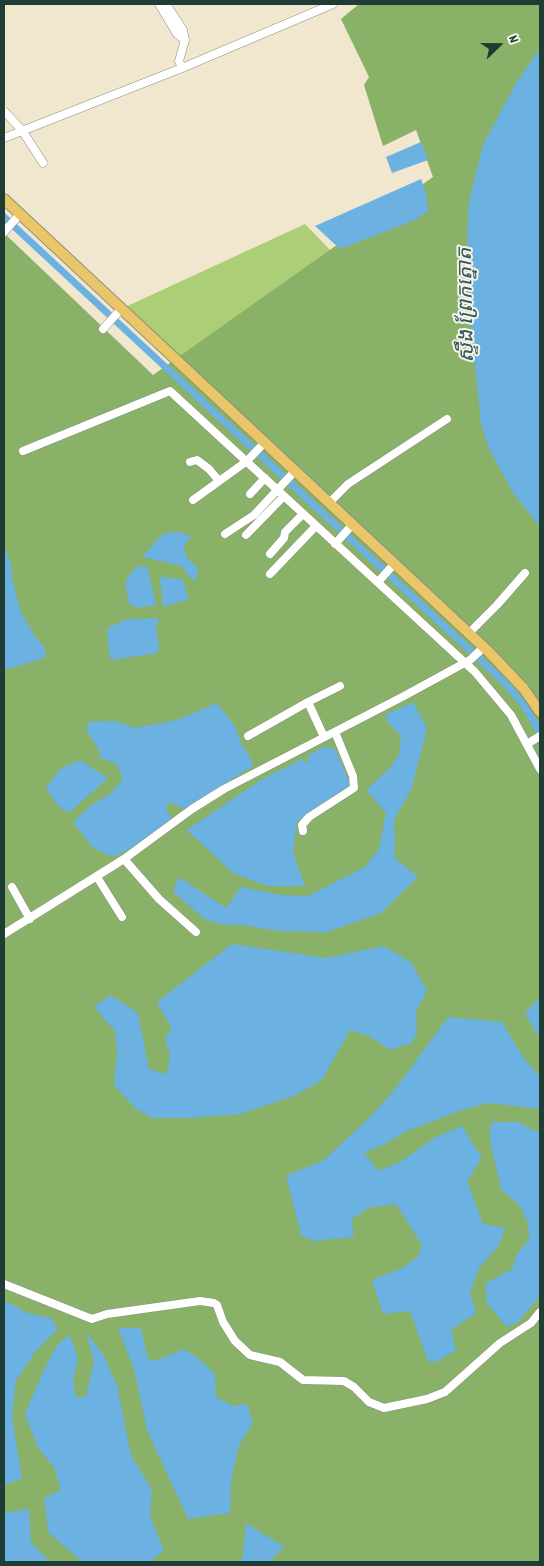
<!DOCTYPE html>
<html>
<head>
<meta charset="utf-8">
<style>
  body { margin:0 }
  #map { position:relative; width:544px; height:1566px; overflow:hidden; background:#f0e7ce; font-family:Dekko,sans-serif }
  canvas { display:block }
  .frame { position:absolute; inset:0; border:5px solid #1f3d34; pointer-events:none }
  .north { position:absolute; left:474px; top:20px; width:50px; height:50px; -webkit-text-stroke:4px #f7f3e8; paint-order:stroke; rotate:68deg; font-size:14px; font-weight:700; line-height:20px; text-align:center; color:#1f3d34 }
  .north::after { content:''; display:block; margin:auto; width:18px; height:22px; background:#1f3d34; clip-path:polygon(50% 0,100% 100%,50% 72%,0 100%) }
</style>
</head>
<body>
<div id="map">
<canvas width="544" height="1566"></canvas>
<div class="frame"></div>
<div class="north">N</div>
</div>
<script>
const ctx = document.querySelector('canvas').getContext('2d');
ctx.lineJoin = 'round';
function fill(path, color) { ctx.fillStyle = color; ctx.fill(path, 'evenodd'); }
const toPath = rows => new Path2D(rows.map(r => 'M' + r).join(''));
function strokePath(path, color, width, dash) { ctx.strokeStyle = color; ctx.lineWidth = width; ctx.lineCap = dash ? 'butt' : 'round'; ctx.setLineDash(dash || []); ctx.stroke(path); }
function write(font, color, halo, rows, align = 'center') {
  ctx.font = font + ' Dekko,"Noto Sans Khmer",sans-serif'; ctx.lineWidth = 4; ctx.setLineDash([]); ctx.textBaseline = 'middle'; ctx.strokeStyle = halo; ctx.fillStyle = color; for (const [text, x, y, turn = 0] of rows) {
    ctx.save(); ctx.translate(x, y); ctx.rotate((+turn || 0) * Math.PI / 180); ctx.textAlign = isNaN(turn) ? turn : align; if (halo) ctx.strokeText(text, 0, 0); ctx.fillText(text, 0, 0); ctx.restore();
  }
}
const green = toPath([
  [305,224,334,254,196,379,121,309]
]);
const forest = toPath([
  [359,4,540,4,540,49,487,138,540,101,540,1562,4,1562,4,233,153,375,433,177,416,130,383,146,364,85,369,77,341,19]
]);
const water = toPath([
  [540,49,540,527,512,491,489,449,481,424,469,304,467,241,469,202,483,145,516,83],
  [421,142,428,160,392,173,386,157],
  [421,179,426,193,428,211,415,220,340,249,315,226],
  [178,532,191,536,183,548,188,559,198,568,196,580,190,578,182,566,142,557,164,533],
  [4,547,11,564,13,583,21,612,35,637,45,648,45,658,4,670],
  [147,566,156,605,138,608,129,604,125,582,135,567],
  [160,577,182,579,189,599,163,607],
  [159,618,156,628,159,645,158,653,110,660,107,628,128,619],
  [413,702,427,728,412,788,394,820,395,858,418,877,381,913,327,932,278,931,243,925,226,925,206,920,173,892,179,877,226,908,241,887,281,895,308,896,365,867,379,849,386,813,366,790,389,769,399,755,401,736,389,724,385,715],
  [217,703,235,726,242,746,251,758,253,766,184,809,170,802,165,809,172,817,157,831,130,849,113,857,93,848,73,822,90,806,110,794,123,779,117,764,101,758,98,748,87,732,88,722,115,721,135,728,177,720],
  [325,746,336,750,350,785,297,821,293,853,305,886,267,886,233,873,187,830,261,780,302,759,305,763,309,760,307,756],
  [80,760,108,778,69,813,57,805,46,788,60,769],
  [232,944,326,958,384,946,411,962,427,991,416,1011,417,1032,412,1043,390,1050,369,1036,350,1030,322,1080,294,1096,240,1114,188,1118,152,1118,136,1109,114,1085,117,1052,115,1031,94,1007,110,995,138,1013,149,1069,167,1074,170,1056,165,1038,172,1029,157,1002],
  [540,997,540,1039,525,1013],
  [448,1017,502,1022,523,1057,540,1077,540,1109,489,1103,462,1110,407,1131,381,1146,364,1152,378,1171,400,1162,434,1138,462,1126,482,1158,467,1181,483,1224,506,1228,498,1246,479,1268,470,1292,476,1313,451,1330,456,1350,438,1361,429,1363,410,1311,383,1314,372,1280,402,1268,418,1257,422,1245,396,1204,368,1208,352,1219,354,1237,313,1241,301,1235,286,1176,324,1160,370,1117,396,1088],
  [491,1122,518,1122,540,1133,540,1296,518,1322,507,1327,487,1303,485,1284,512,1269,517,1254,529,1240,528,1223,520,1206,501,1189,490,1140],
  [4,1300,27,1313,51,1318,58,1329,36,1351,16,1381,12,1416,22,1479,4,1485],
  [118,1328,141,1328,148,1359,156,1361,184,1349,198,1358,215,1374,216,1397,233,1406,247,1404,253,1423,239,1445,231,1482,230,1513,188,1519,147,1430,134,1369],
  [86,1333,103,1354,117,1385,131,1455,152,1490,150,1516,164,1551,149,1562,82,1562,48,1532,44,1498,61,1490,54,1467,38,1448,25,1414,44,1369,58,1344,70,1335,78,1359,73,1381,76,1397,86,1397,94,1361],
  [29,1509,31,1542,50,1562,4,1562,4,1513],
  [246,1523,284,1547,270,1562,239,1562,243,1556]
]);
const canal = toPath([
  [4,217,503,681,524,705,540,733]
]);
const minor = toPath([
  [159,4,177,34,185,40],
  [166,4,183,30,185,40,179,61,182,68],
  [4,111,22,130,43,163],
  [4,138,182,68,333,4],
  [4,232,20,214],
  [103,329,121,309],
  [23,451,170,391,475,672,511,715,540,769],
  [190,462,197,460,209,469,219,481],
  [250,494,265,478],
  [193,500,247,461,265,442],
  [329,503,348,484,447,419],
  [225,534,254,515,295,471],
  [246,535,284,496],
  [335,544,352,525],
  [270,554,284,538,285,532,303,514],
  [270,574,316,526],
  [378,582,395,563],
  [469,633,497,605,525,573],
  [308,702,340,686],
  [248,736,308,702,324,737],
  [527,744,540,736],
  [303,831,302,825,309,817,354,788,353,776,335,732],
  [124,859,159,899,196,932],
  [97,877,122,917],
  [12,887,30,919],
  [4,934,124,859,192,809,224,789,404,696,470,660,484,647],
  [4,1284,92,1319,107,1314,200,1301,214,1303,217,1305,223,1322,235,1341,250,1355,280,1362,303,1380,344,1381,354,1387,369,1402,384,1408,427,1399,445,1392,500,1343,531,1323,540,1312]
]);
const major = toPath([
  [4,199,489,652,524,689,540,712]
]);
const waterNames = [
  ["ស្ទឹង ព្រែកត្នោត",469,305,-91]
];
fill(green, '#acce76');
fill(forest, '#89b167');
fill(water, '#6bb1e2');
strokePath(canal, '#6bb1e2', 7);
strokePath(minor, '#889281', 9);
strokePath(major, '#889281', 12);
strokePath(minor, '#fff', 8);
strokePath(major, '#ebc669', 10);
write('italic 21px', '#325a60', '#f7f3e8', waterNames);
</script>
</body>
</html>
